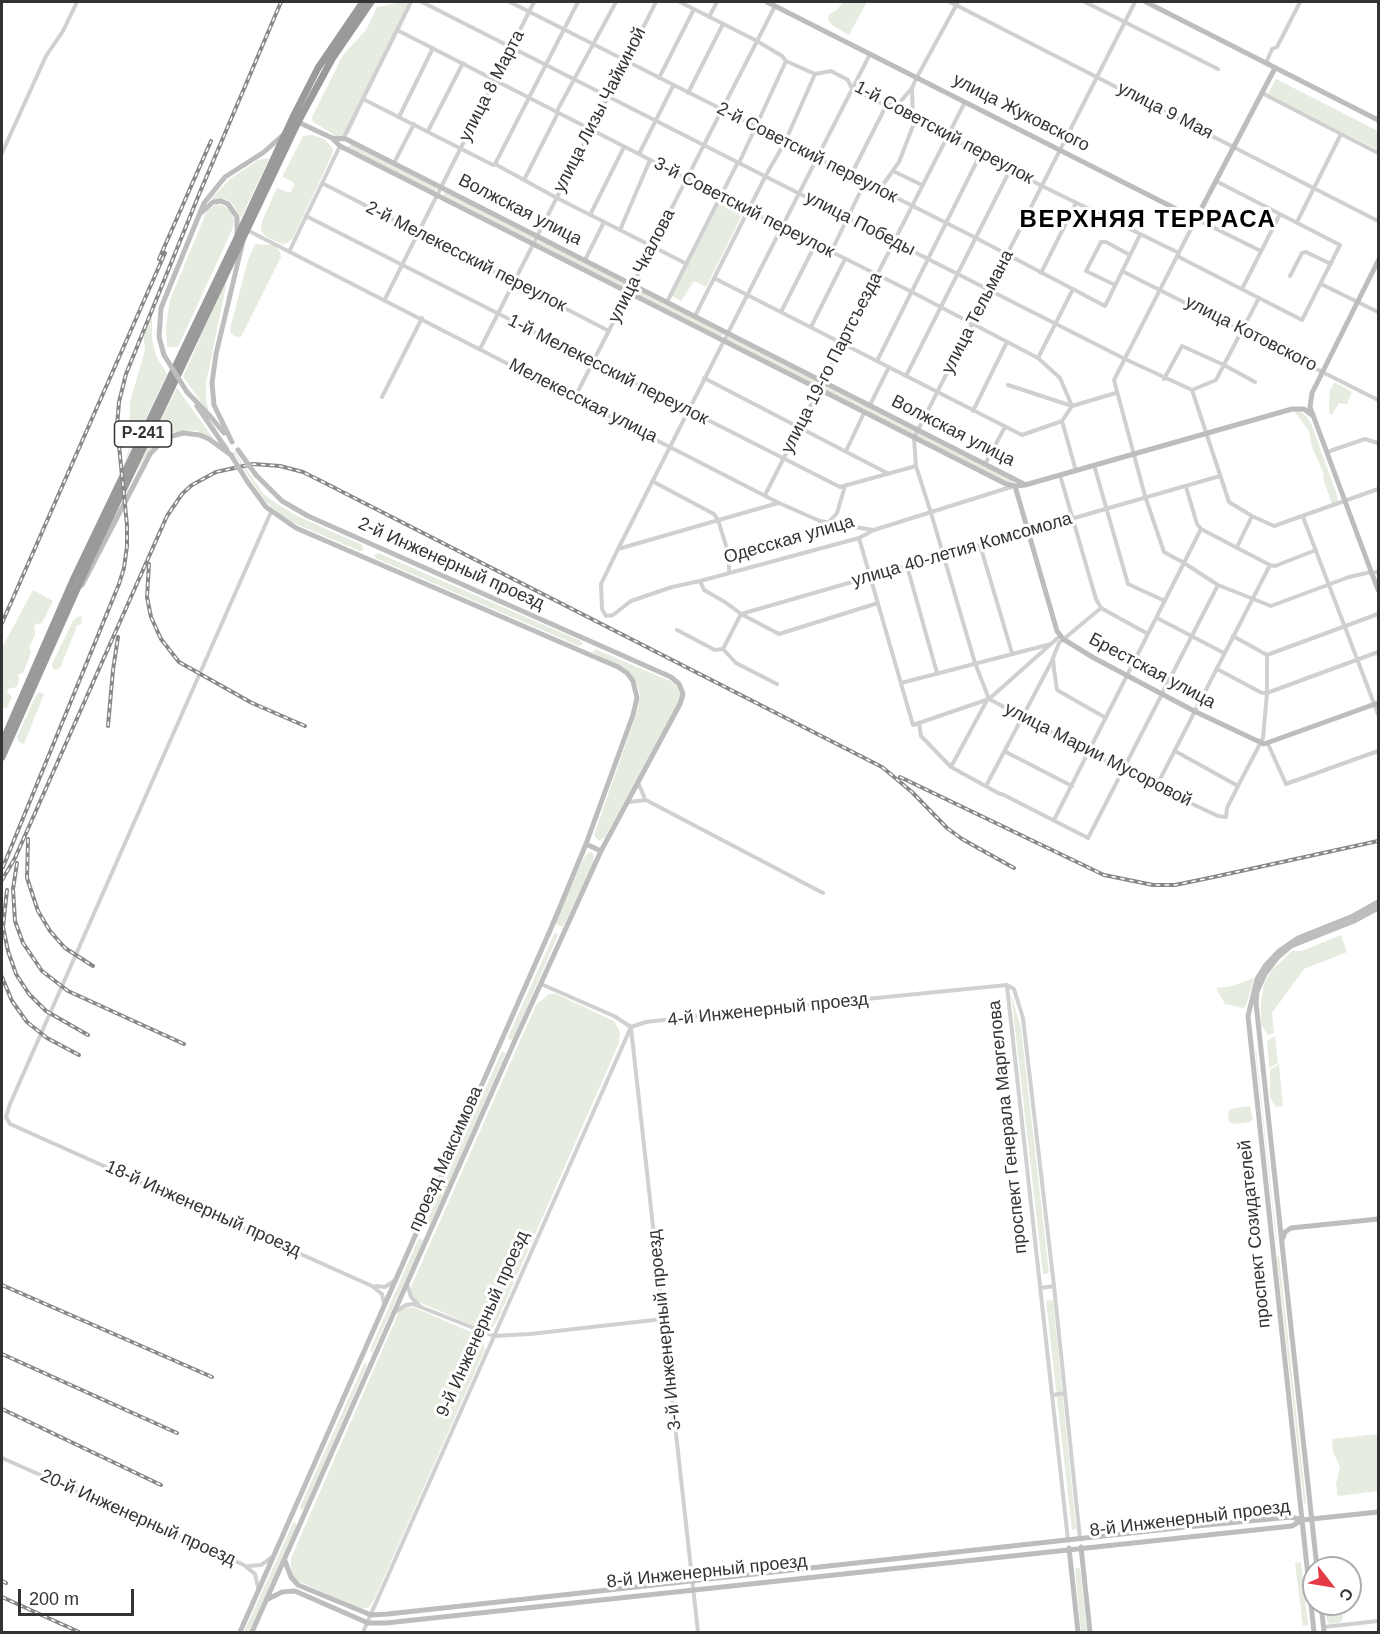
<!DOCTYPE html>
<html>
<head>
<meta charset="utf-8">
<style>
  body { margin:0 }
  #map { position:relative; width:1380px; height:1634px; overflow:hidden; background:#fff; font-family:Helvetica,sans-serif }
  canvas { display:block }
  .frame { position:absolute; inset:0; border:3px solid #333; pointer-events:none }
  .north { position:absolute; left:1302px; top:1556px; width:60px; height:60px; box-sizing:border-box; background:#fff; border:2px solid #adadad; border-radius:50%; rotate:121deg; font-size:16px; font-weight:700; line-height:24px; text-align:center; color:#333 }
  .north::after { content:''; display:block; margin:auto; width:21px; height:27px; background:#e63946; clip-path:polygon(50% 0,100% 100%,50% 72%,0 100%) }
  .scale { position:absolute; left:18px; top:1589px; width:116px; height:27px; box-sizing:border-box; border:3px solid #333; border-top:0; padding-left:8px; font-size:18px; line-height:21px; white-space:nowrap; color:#333; -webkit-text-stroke:4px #fff; paint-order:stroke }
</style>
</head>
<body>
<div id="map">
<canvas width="1380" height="1634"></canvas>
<div class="frame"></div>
<div class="north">С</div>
<div class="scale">200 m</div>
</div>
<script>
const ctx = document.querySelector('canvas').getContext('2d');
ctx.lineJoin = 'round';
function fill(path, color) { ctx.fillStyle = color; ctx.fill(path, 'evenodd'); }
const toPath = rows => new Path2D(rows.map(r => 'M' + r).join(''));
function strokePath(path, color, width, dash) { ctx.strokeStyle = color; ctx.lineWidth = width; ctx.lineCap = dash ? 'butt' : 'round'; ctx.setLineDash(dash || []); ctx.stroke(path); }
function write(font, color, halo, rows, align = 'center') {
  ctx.font = font + ' Helvetica,sans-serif'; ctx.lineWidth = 6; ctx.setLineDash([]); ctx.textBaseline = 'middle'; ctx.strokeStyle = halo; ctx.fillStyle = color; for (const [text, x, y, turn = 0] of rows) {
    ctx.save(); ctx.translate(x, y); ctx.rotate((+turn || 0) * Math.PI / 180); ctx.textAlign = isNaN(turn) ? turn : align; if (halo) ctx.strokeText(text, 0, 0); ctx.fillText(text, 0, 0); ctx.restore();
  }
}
const green = toPath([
  [395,2,405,2,408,4,349,134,338,137,313,122,312,117,343,55,366,30,377,7,393,4],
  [843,2,867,2,849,35,832,25,828,20,829,14,837,10],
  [1276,79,1378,131,1378,150,1268,94],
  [312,135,324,139,333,149,332,155,293,238,287,243,282,244,265,236,261,230,262,221,277,188,287,192,291,192,294,185,293,182,282,177,303,136],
  [351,143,437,188,435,192,348,148],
  [268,158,269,159,241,218,232,203,225,199,211,199,230,179,258,160],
  [445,191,534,236,531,240,443,195],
  [720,198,744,211,706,287,694,281,681,301,671,295],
  [216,204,225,206,231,212,234,220,232,230,178,347,167,347,166,326,170,300,207,211],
  [539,238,628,284,625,288,537,243],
  [255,244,274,245,280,252,281,257,241,337,234,336,230,332,230,329,248,260],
  [229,272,206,383,206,399,209,413,183,377],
  [635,288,724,333,721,337,633,293],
  [152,316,152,339,156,356,167,374,123,466,129,449,130,402,145,350,143,334],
  [727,334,820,382,818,386,725,339],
  [1335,382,1352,392,1347,404,1339,403,1332,415,1329,413,1329,404,1330,390],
  [823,383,916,431,914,435,821,388],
  [177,388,218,445,206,435,195,430,173,432,153,446,133,476],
  [1294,411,1300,411,1306,416,1311,423,1337,495,1338,502,1332,504,1323,479,1324,474,1312,447,1309,431],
  [918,432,1018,482,1006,483,916,436],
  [234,451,263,493,271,500,297,516,362,545,363,550,360,551,296,524,279,514,264,500,233,452],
  [378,553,581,641,583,644,579,646,375,558,374,555],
  [33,590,53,601,42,623,36,624,34,627,35,635,29,647,31,653,23,673,18,674,19,679,17,687,8,689,7,692,12,697,7,708,2,708,2,648],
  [81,616,82,623,77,626,60,668,55,670,52,667,52,664,73,621,77,617],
  [595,649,670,681,677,687,680,695,678,703,605,837,599,841,594,835,638,709,640,696,637,683,629,672,594,653,593,652],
  [40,692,44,694,24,744,19,742,17,737,36,695],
  [592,852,594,856,593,863,563,927,556,924,557,918,584,858,588,853],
  [555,932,558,935,513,1039,509,1040,508,1037],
  [1341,935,1347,952,1304,969,1272,1013,1274,1033,1268,1035,1261,1025,1261,1001,1264,984,1271,971,1292,951,1302,951],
  [1254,978,1246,1006,1243,1008,1225,1004,1216,988,1232,986],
  [1011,993,1021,1028,1049,1273,1043,1274],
  [549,994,556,994,614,1021,620,1032,619,1043,497,1321,492,1328,483,1330,419,1302,413,1298,410,1289,536,1005],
  [1275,1036,1278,1063,1269,1068,1267,1041],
  [1255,1049,1256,1050,1277,1241,1276,1240],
  [502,1051,505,1053,505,1055,430,1226,427,1227,425,1225],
  [1279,1064,1283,1106,1276,1107,1270,1097,1270,1070],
  [1250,1106,1253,1119,1250,1122,1233,1124,1229,1122,1228,1113,1230,1109],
  [421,1239,423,1241,372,1353,370,1350,418,1240],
  [1279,1256,1306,1503,1304,1504,1277,1257],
  [1053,1300,1076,1529,1072,1530,1046,1301],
  [406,1307,415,1308,478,1335,482,1339,485,1349,374,1600,369,1607,361,1609,298,1581,293,1577,291,1568,291,1558,399,1312],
  [366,1363,367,1365,304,1509,301,1510,300,1507,364,1364],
  [1378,1434,1378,1491,1338,1496,1336,1484,1340,1467,1333,1452,1332,1439],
  [294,1521,297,1525,249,1632,246,1632,245,1630],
  [1301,1562,1308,1625,1303,1626,1295,1563],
  [1075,1568,1080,1568,1087,1632,1081,1632],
  [1324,1604,1342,1604,1343,1618,1341,1622,1331,1624,1327,1622]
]);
const street = toPath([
  [422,2,1125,359,1192,390,1216,380,1259,298],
  [510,2,976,238,1105,306,1140,235],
  [680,2,757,41,782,56,786,61,815,74,831,71,848,80,851,87,914,121,948,136,1042,186,1179,253],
  [950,2,1378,221],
  [1085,2,1218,69],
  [1135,2,914,438,916,466,931,513,975,663,989,699,1156,787,1218,816,1226,817,1227,808,1238,786,1263,738,1267,693,1267,655],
  [709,17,717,2],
  [397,30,748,210,912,292,1038,358,1060,378,1072,406],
  [870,54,618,549,601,584,602,609,606,616,613,615,631,601,672,587,700,581,859,538,874,530,1014,486],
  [1266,63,1272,49,1277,47,1300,2],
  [659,78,694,9],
  [688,93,723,24],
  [1262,93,1378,153],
  [363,99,493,165,495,164,555,197,687,264],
  [399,117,433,48],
  [428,131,463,63],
  [343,139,411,2],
  [2,153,46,56,63,31,77,2],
  [639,154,673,86],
  [394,163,414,124],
  [739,163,786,61],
  [495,164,578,2],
  [893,171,922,185],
  [851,175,886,106,900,102,912,88],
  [524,180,557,115,558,109,616,2],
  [322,183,609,331],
  [880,189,899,162,913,126,912,88,917,77,958,2],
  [590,215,624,147],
  [306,216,840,487,916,466],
  [1297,222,1341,134],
  [247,230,779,503,820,521,873,530],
  [620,230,650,160],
  [1261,251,1196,219,1114,380,1145,496,1164,552,1184,563,1218,585,1271,606,1349,577,1371,572],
  [289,252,340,146],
  [831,252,865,182],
  [1177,256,1302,320,1340,245,1216,181],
  [585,260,604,222],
  [1122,271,1378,400],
  [1041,273,1076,203],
  [1290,276,1302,253,1306,252,1331,264],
  [714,278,1022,435,1062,421],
  [1321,284,1378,312],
  [1115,285,1086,271,1101,242,1106,242,1130,255],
  [1242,289,1280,214],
  [385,299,534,2],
  [667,302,738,162],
  [781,312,816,243],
  [695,316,766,175,785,142,815,74],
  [811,327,845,259],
  [480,349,656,2],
  [1038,358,1073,289],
  [877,361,981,153],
  [906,376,1011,168],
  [704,378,887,473],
  [1164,379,1182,346,1224,365,1255,382],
  [1008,385,1072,406,1116,393],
  [1192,390,1229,502,1252,516,1274,526,1378,489],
  [382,397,422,318],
  [575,397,775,6],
  [870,405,889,367],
  [973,411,1007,342],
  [1062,421,1076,471],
  [1062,421,1072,406],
  [846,451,864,413],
  [1327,452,1365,439,1378,443],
  [985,464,1005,427],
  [1094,465,1128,584,1165,601],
  [1060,475,1096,599,1101,608,1148,634],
  [652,481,714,514,718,520,729,555,729,573],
  [1186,487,1197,524,1201,529,1270,565,1275,566,1316,550],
  [765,495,965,102],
  [271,512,10,1104,6,1117,10,1124,372,1286,382,1294,384,1303],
  [1303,517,1378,714],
  [829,522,837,513,845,486],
  [859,538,913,725,989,699,1060,636],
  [980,545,1012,653],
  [1237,547,1252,516],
  [618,549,778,503],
  [907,566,937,673],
  [1372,574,1378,571],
  [700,581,704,590,725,602,741,614,779,634,878,603],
  [1101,608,1059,643,1053,658,1054,669,1057,690,1106,718],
  [1157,618,1224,653],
  [677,630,715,650,723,649,736,663,777,684],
  [1233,636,1267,655,1378,614],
  [723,649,741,614,1220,476],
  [1217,669,1262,693,1267,693,1378,652],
  [901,683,1051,644],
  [919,723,921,736,951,767,998,793,1004,795,1088,838,1218,585],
  [1268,744,1286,784,1378,751],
  [1175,751,1238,786],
  [1006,752,1072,786],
  [951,767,986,702],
  [638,782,645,799],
  [986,786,1053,659],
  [1156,787,1270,565],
  [629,802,646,800,823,893],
  [1054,820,1201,529],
  [541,984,614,1016,631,1027],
  [1007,985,1014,989,1023,1018,1054,1286,1080,1539],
  [1007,986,1068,1540],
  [631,1027,646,1022,725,1013,1007,985],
  [631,1028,698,1632],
  [407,1284,411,1297,419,1305],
  [376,1286,385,1287,394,1281],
  [1041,1288,1054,1286],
  [397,1311,406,1305,413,1304,494,1336,530,1334,663,1319],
  [1053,1395,1065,1393],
  [2,1458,244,1565,255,1574,258,1587],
  [248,1566,261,1565,271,1558],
  [1324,1627,1378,1621],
  [363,1632,631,1027]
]);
const secondary = toPath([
  [767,2,1196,219,1275,68],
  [1146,2,1378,120],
  [298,122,332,138,346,139,1024,484],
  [332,138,340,146,1006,484,1015,486,1025,485,1292,409,1304,409,1313,416],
  [201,213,213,202,221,201,228,204,237,217,237,234],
  [1378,261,1312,393,1310,407,1378,590],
  [164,355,159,337,161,308,204,203,225,177,264,152,283,135],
  [187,392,210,416,224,433],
  [197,406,227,450],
  [232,442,214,405,212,383,216,354,243,241],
  [1015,486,1057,631,1063,639,1094,658,1194,711,1264,744,1378,703],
  [82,585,150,454,165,438,183,433,200,435,209,439,231,455],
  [586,844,601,851],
  [1282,1240,1285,1232,1291,1228,1378,1219],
  [1081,1547,1090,1632],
  [1069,1548,1078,1632],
  [285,1561,291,1577,298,1585,371,1615,388,1614,1186,1527,1291,1517,1302,1520,1378,1512],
  [1317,1568,1256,1003,1257,992,1265,974,1278,957,1291,946,1354,921,1378,908],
  [268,1599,282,1592,295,1591,368,1623,386,1623,1292,1526,1302,1520],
  [1321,1604,1324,1632],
  [240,1632,552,926,586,844,633,715,637,698,633,681,627,673,618,667,296,528,266,507,247,481],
  [252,1632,512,1047,601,851,680,704,683,694,679,684,671,677,308,516,282,501,256,475],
  [1314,1632,1248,1016,1257,979,1265,966,1279,951,1298,938,1353,916,1378,902]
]);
const highway = toPath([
  [2,743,74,578,236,240,294,115,318,68,363,2],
  [2,757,89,562,298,122,332,59,371,2]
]);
const rail = toPath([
  [159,259,211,141],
  [149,564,147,597,151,617,161,639,179,662,252,703,305,726],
  [2,623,165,253],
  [108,726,113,670,118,637],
  [900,777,1104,875,1153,885,1175,885,1209,878,1378,841],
  [28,839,27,878,38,911,50,931,65,948,93,966],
  [17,863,13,889,15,921,23,943,42,971,68,991,184,1044],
  [3,867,119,584,124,568,127,546,127,525,117,426,119,402,126,374,200,192,281,2],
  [2,880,15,858,167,516,182,494,192,485,216,472,253,464,280,466,303,472,325,483,882,767,912,792,947,828,962,839,1014,868],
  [7,890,3,927,8,951,16,974,29,994,46,1011,88,1035],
  [2,977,12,1001,27,1022,47,1038,79,1055],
  [2,1285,212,1377],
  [2,1354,177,1433],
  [2,1409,161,1485],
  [2,1581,6,1583],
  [2,1597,79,1632]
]);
const secondaryBridge = toPath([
  [164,355,187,392],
  [238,450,256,475],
  [231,455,247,481]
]);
const shields = [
  [143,434,57]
];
const shieldNames = [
  ["Р-241",143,434]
];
const streetNames = [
  ["улица 8 Марта",492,86,-63],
  ["улица Лизы Чайкиной",600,110,-63],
  ["улица 9 Мая",1165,111,27],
  ["улица Жуковского",1021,113,27],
  ["1-й Советский переулок",944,133,28],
  ["2-й Советский переулок",807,153,27],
  ["3-й Советский переулок",744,208,27],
  ["Волжская улица",520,210,27],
  ["улица Победы",860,224,27],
  ["2-й Мелекесский переулок",466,257,27],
  ["улица Чкалова",642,266,-63],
  ["улица Тельмана",978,312,-63],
  ["улица Котовского",1251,334,27],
  ["улица 19-го Партсъезда",832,363,-63],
  ["1-й Мелекесский переулок",608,370,27],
  ["Мелекесская улица",583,401,27],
  ["Волжская улица",953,431,27],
  ["Одесская улица",789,540,-16],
  ["улица 40-летия Комсомола",962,550,-16],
  ["2-й Инженерный проезд",451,564,24],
  ["Брестская улица",1152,671,28],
  ["улица Марии Мусоровой",1098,755,27],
  ["4-й Инженерный проезд",768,1010,-6],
  ["проспект Генерала Маргелова",1008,1127,-96],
  ["проезд Максимова",446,1159,-66],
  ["18-й Инженерный проезд",203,1209,24],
  ["проспект Созидателей",1255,1234,-96],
  ["9-й Инженерный проезд",483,1324,-66],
  ["3-й Инженерный проезд",665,1330,-96],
  ["20-й Инженерный проезд",138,1518,24],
  ["8-й Инженерный проезд",1190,1519,-7],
  ["8-й Инженерный проезд",707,1572,-6]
];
const districtNames = [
  ["ВЕРХНЯЯ ТЕРРАСА",1148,220]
];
fill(green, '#e6ecdf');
strokePath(street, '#d0d0d0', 4);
strokePath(secondary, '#bdbdbd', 5);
strokePath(highway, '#9a9a9a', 7);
strokePath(rail, '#888', 4);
strokePath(rail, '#fff', 1.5, [4.5]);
strokePath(secondaryBridge, '#bdbdbd', 5);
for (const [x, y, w] of shields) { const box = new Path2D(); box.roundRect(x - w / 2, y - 13, w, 26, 4.5); ctx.fillStyle = '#fff'; ctx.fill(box); strokePath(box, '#333', 1.5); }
write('bold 16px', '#333', null, shieldNames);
write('18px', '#333', '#fff', streetNames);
ctx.letterSpacing = '1.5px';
write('bold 24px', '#000', '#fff', districtNames);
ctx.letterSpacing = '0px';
</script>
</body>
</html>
